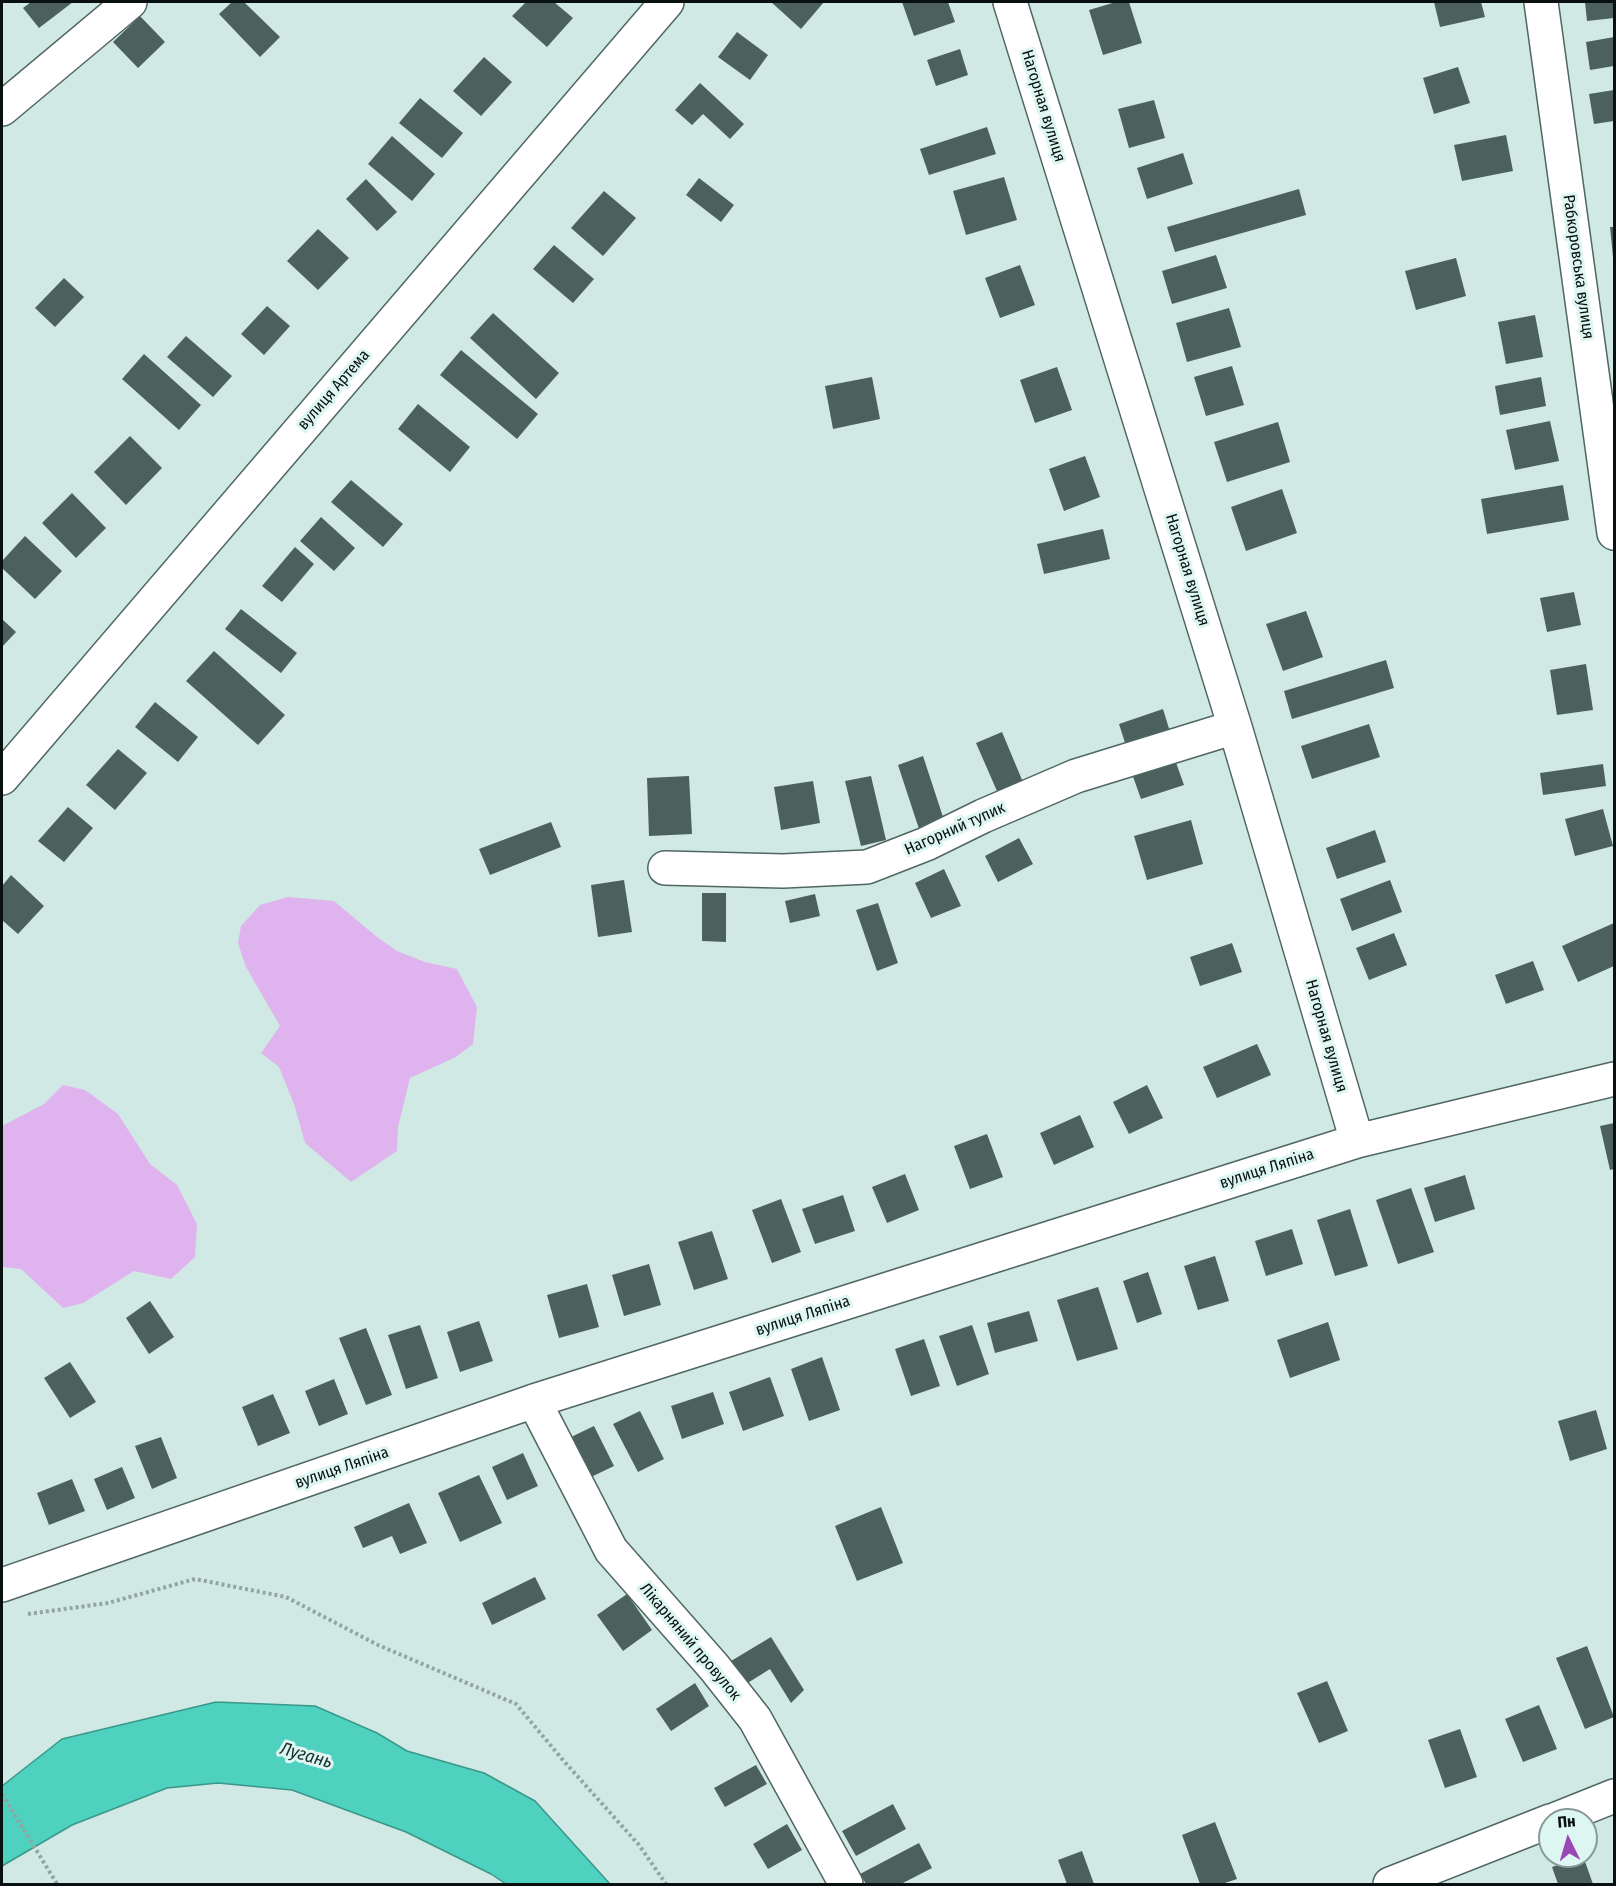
<!DOCTYPE html>
<html>
<head>
<meta charset="utf-8">
<style>
  body { margin:0 }
  #map { position:relative; width:1616px; height:1886px; overflow:hidden; background:#d0e9e4; font-family:"Fira Sans Condensed",sans-serif }
  canvas { display:block }
  .frame { position:absolute; inset:0; border:3px solid #091110; pointer-events:none }
  .north { position:absolute; left:1538px; top:1808px; width:60px; height:60px; box-sizing:border-box; background:#ddf6f1; border:2px solid #889a97; border-radius:50%; rotate:355deg; font-size:16px; font-weight:700; line-height:24px; text-align:center; color:#091110 }
  .north::after { content:''; display:block; margin:auto; width:21px; height:27px; background:#9b48b6; clip-path:polygon(50% 0,100% 100%,50% 72%,0 100%) }
</style>
</head>
<body>
<div id="map">
<canvas width="1616" height="1886"></canvas>
<div class="frame"></div>
<div class="north">Пн</div>
</div>
<script>
const ctx = document.querySelector('canvas').getContext('2d');
ctx.lineJoin = 'round';
function fill(path, color) { ctx.fillStyle = color; ctx.fill(path, 'evenodd'); }
const toPath = rows => new Path2D(rows.map(r => 'M' + r).join(''));
function strokePath(path, color, width, dash) { ctx.strokeStyle = color; ctx.lineWidth = width; ctx.lineCap = dash ? 'butt' : 'round'; ctx.setLineDash(dash || []); ctx.stroke(path); }
function write(font, color, halo, rows, align = 'center') {
  ctx.font = font + ' "Fira Sans Condensed",sans-serif'; ctx.lineWidth = 6; ctx.setLineDash([]); ctx.textBaseline = 'middle'; ctx.strokeStyle = halo; ctx.fillStyle = color; for (const [text, x, y, turn = 0] of rows) {
    ctx.save(); ctx.translate(x, y); ctx.rotate((+turn || 0) * Math.PI / 180); ctx.textAlign = isNaN(turn) ? turn : align; if (halo) ctx.strokeText(text, 0, 0); ctx.fillText(text, 0, 0); ctx.restore();
  }
}
const green = toPath([
  [288,897,334,901,377,937,397,951,425,962,457,969,477,1007,473,1044,456,1057,410,1078,398,1127,397,1151,351,1182,305,1143,294,1104,279,1067,261,1053,280,1026,246,967,238,943,241,926,260,905],
  [63,1085,85,1090,118,1114,150,1164,177,1185,197,1224,195,1257,171,1279,134,1271,83,1303,63,1308,21,1269,2,1267,2,1126,44,1104]
]);
const water = toPath([
  [216,1702,315,1706,377,1733,407,1751,484,1773,535,1801,610,1884,506,1884,491,1874,406,1832,292,1790,218,1783,167,1788,72,1825,2,1866,2,1786,62,1739,216,1702]
]);
const building = toPath([
  [31,2,73,2,39,28,23,8],
  [232,2,244,2,280,37,260,57,219,14],
  [526,2,554,2,573,18,547,47,512,16],
  [771,2,824,2,801,29],
  [902,2,948,2,955,22,914,36],
  [1116,2,1129,2,1142,43,1103,55,1089,10],
  [1434,2,1481,2,1485,17,1440,27],
  [1585,2,1614,2,1614,18,1587,21],
  [140,16,165,42,138,68,113,42],
  [737,32,768,55,750,80,718,57],
  [1614,37,1614,66,1590,70,1586,42],
  [960,49,968,75,936,86,927,60],
  [484,57,512,82,481,116,453,91],
  [1458,67,1470,103,1434,114,1423,78],
  [700,83,744,124,730,139,703,114,692,125,675,110],
  [1614,90,1614,121,1594,124,1589,94],
  [420,98,463,133,442,158,399,123],
  [1154,100,1165,138,1129,148,1118,109],
  [987,127,996,154,929,175,920,149],
  [1506,135,1513,171,1462,181,1454,145],
  [392,136,435,174,412,201,368,164],
  [1183,153,1193,184,1147,199,1137,168],
  [1004,177,1017,220,966,235,953,191],
  [699,178,734,205,721,222,686,195],
  [366,179,397,212,377,231,346,199],
  [1299,189,1306,215,1175,252,1167,227],
  [604,191,636,218,603,256,571,228],
  [1610,227,1614,227,1614,257,1613,257],
  [318,229,349,258,318,290,287,261],
  [554,245,594,279,573,303,533,269],
  [1216,255,1227,288,1172,304,1162,271],
  [1456,258,1466,296,1416,310,1405,271],
  [1020,265,1035,305,1000,318,985,278],
  [64,278,84,297,55,327,35,308],
  [267,306,290,326,264,355,241,334],
  [1229,308,1241,347,1187,362,1176,323],
  [493,313,559,373,536,399,470,338],
  [1535,315,1543,357,1506,364,1498,322],
  [186,336,232,376,213,397,167,357],
  [461,350,538,414,517,439,440,375],
  [144,354,201,405,179,430,122,379],
  [1232,366,1244,405,1206,416,1194,377],
  [1057,367,1072,410,1035,423,1020,380],
  [872,377,880,419,833,429,825,386],
  [1541,377,1546,406,1500,415,1495,386],
  [418,404,470,447,450,472,398,429],
  [1550,421,1559,461,1515,470,1506,430],
  [1278,422,1290,462,1227,482,1214,442],
  [130,436,162,468,126,505,94,472],
  [1085,456,1100,497,1064,511,1049,469],
  [351,480,403,524,383,547,331,502],
  [1563,485,1569,520,1487,534,1481,499],
  [1282,489,1297,533,1246,551,1231,507],
  [72,493,106,528,76,558,42,523],
  [321,517,355,548,334,571,300,541],
  [1103,529,1110,559,1044,574,1037,544],
  [25,536,62,571,35,599,2,568,2,561],
  [295,547,314,564,282,602,262,586],
  [1574,592,1581,625,1547,632,1540,598],
  [241,609,297,653,281,673,225,629],
  [1306,611,1323,657,1283,671,1266,624],
  [2,619,16,632,2,647],
  [214,651,285,715,258,745,186,681],
  [1386,660,1394,688,1292,719,1284,691],
  [1586,664,1593,710,1557,715,1550,670],
  [155,702,198,737,178,762,135,727],
  [1163,709,1171,735,1127,749,1119,724],
  [1369,724,1380,757,1312,779,1301,746],
  [1002,732,1025,787,1000,798,976,743],
  [118,749,147,773,115,810,86,785],
  [923,756,945,823,920,832,898,765],
  [1174,757,1184,785,1141,799,1131,771],
  [1603,764,1606,786,1543,795,1540,773],
  [689,776,692,834,649,836,647,778],
  [871,776,886,840,861,846,845,781],
  [813,781,820,823,781,830,774,787],
  [68,807,93,828,64,862,38,841],
  [1603,809,1613,846,1575,856,1565,819],
  [1191,820,1203,864,1147,880,1134,836],
  [551,822,561,847,490,875,479,849],
  [1375,830,1386,862,1337,879,1326,848],
  [1019,838,1033,864,998,882,985,856],
  [944,869,961,906,931,918,915,883],
  [11,875,44,906,18,934,2,920,2,886],
  [624,880,632,932,598,937,591,885],
  [1390,880,1402,912,1352,931,1340,899],
  [702,893,726,893,726,942,702,941],
  [815,894,820,916,790,923,785,901],
  [878,903,898,963,877,971,856,910],
  [1614,923,1614,966,1578,982,1562,946],
  [1394,933,1407,965,1369,980,1356,948],
  [1232,943,1242,972,1200,986,1190,957],
  [1533,961,1544,990,1506,1004,1495,975],
  [1257,1044,1271,1075,1217,1098,1203,1067],
  [1147,1085,1163,1118,1129,1134,1113,1102],
  [1080,1115,1094,1147,1054,1165,1040,1133],
  [1614,1123,1614,1169,1610,1170,1600,1126],
  [987,1134,1003,1177,970,1189,954,1146],
  [905,1174,919,1210,887,1223,872,1187],
  [1465,1175,1475,1209,1435,1222,1424,1188],
  [1411,1188,1434,1252,1398,1264,1376,1200],
  [843,1195,855,1231,815,1244,802,1209],
  [781,1199,801,1252,772,1263,752,1210],
  [1350,1209,1368,1266,1335,1276,1317,1220],
  [1292,1229,1303,1264,1266,1276,1255,1241],
  [712,1231,728,1279,694,1290,678,1242],
  [1215,1256,1229,1301,1198,1310,1184,1266],
  [649,1264,661,1305,624,1316,612,1275],
  [1148,1272,1162,1314,1137,1323,1123,1281],
  [587,1284,599,1327,559,1338,547,1295],
  [1098,1287,1118,1349,1077,1361,1057,1300],
  [150,1301,174,1337,149,1354,126,1318],
  [1029,1311,1038,1341,995,1353,987,1323],
  [479,1321,493,1361,460,1372,447,1332],
  [1328,1322,1340,1360,1290,1378,1277,1340],
  [420,1325,438,1378,406,1389,388,1335],
  [972,1325,989,1374,957,1386,939,1336],
  [366,1328,392,1395,366,1405,339,1338],
  [924,1339,940,1386,911,1396,895,1349],
  [822,1357,840,1410,809,1421,791,1369],
  [70,1362,96,1402,70,1418,44,1378],
  [770,1377,784,1416,743,1431,729,1392],
  [334,1379,348,1414,319,1426,305,1391],
  [713,1392,724,1424,682,1439,671,1406],
  [273,1394,290,1433,258,1446,242,1407],
  [1596,1410,1607,1449,1570,1461,1558,1421],
  [640,1411,664,1459,638,1472,613,1424],
  [594,1426,614,1466,589,1478,569,1438],
  [161,1437,177,1478,152,1489,135,1446],
  [523,1453,538,1486,507,1500,492,1467],
  [122,1467,135,1498,107,1510,94,1479],
  [479,1475,502,1523,460,1542,438,1493],
  [72,1479,85,1511,49,1525,37,1493],
  [409,1503,427,1543,400,1554,392,1536,363,1548,354,1527],
  [881,1507,903,1563,857,1581,835,1526],
  [535,1577,546,1599,492,1625,482,1603],
  [627,1594,652,1630,623,1651,597,1615],
  [771,1637,804,1690,791,1703,770,1669,746,1684,731,1661],
  [1587,1646,1614,1717,1585,1729,1556,1658],
  [1327,1681,1348,1731,1319,1743,1297,1693],
  [695,1683,709,1706,671,1731,656,1709],
  [1539,1705,1557,1749,1523,1762,1505,1719],
  [1460,1729,1477,1777,1445,1788,1428,1740],
  [756,1765,767,1784,725,1807,714,1788],
  [893,1804,906,1829,856,1856,842,1831],
  [1215,1822,1237,1879,1222,1884,1200,1884,1182,1835],
  [787,1824,802,1850,768,1869,753,1844],
  [919,1843,932,1868,901,1884,866,1884,860,1874],
  [1082,1851,1094,1884,1067,1884,1058,1860],
  [1583,1856,1593,1884,1558,1884,1552,1867]
]);
const path = toPath([
  [28,1614,108,1603,195,1579,286,1597,378,1645,516,1704,562,1759,639,1845,666,1884],
  [2,1794,57,1884]
]);
const minor = toPath([
  [1010,2,1235,727,1357,1141],
  [1541,2,1614,533],
  [2,109,130,2],
  [2,778,667,2],
  [665,868,783,871,867,867,926,844,983,816,1076,776,1235,727],
  [534,1401,611,1550,714,1667,755,1719,846,1884],
  [2,1585,534,1401,1357,1141,1614,1079],
  [1554,1820,1614,1796],
  [1390,1884,1550,1821]
]);
const streetNames = [
  ["Нагорная вулиця",1043,106,73],
  ["Рабкоровська вулиця",1578,267,82],
  ["вулиця Артема",334,390,-49],
  ["Нагорная вулиця",1187,570,73],
  ["Нагорний тупик",955,829,-24],
  ["Нагорная вулиця",1326,1036,74],
  ["вулиця Ляпіна",1267,1169,-18],
  ["вулиця Ляпіна",803,1316,-18],
  ["вулиця Ляпіна",342,1468,-19],
  ["Лікарняний провулок",690,1642,50]
];
const waterNames = [
  ["Лугань",306,1756,16]
];
fill(green, '#dfb4ee');
fill(water, '#4fd1bf');
strokePath(water, '#3a978a', 1.5);
fill(building, '#4c615d');
strokePath(minor, '#506662', 36);
strokePath(path, '#92a5a1', 4, [3, 3]);
strokePath(minor, '#fff', 33);
write('16px', '#091110', '#ddf6f1', streetNames);
write('italic 18px', '#182f2b', '#ddf6f1', waterNames);
</script>
</body>
</html>
